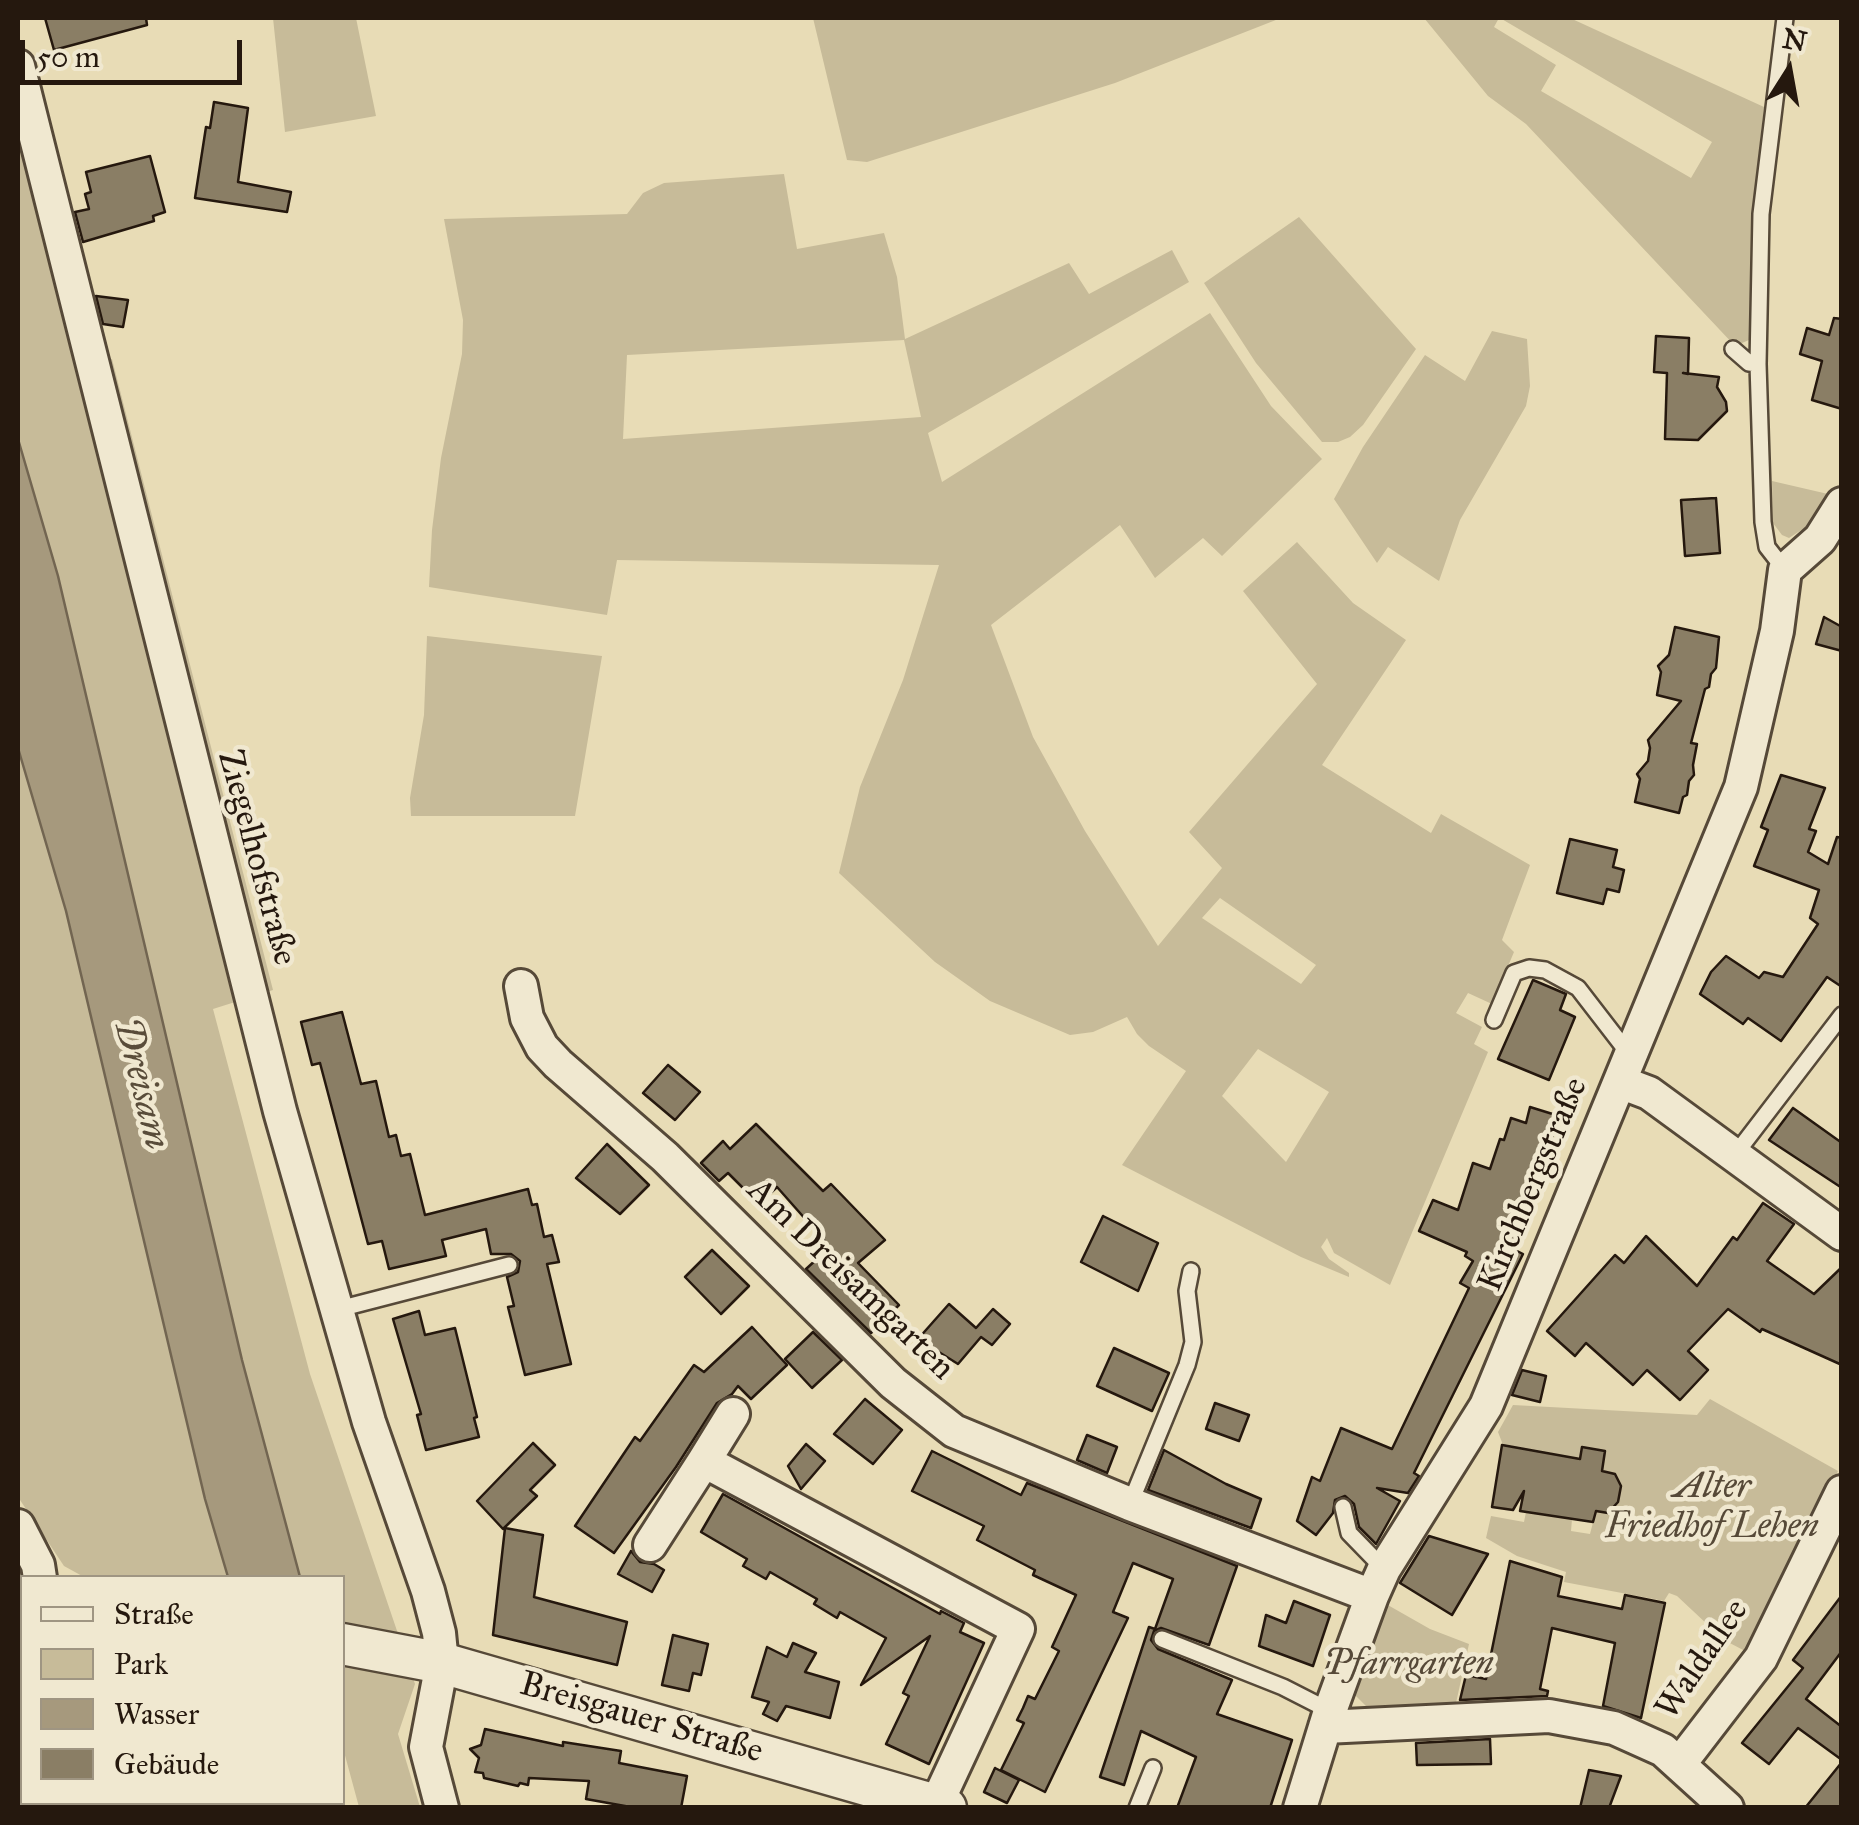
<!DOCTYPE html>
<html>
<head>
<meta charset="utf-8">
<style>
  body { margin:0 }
  #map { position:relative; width:1859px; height:1825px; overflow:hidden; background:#e8dcb6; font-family:"IM FELL Great Primer",serif }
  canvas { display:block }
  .frame { position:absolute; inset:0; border:20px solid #25180e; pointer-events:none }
  .legend { position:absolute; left:20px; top:1575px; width:325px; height:230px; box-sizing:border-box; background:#f0e8d0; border:2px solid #9f9582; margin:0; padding:12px 18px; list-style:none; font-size:30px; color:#25180e }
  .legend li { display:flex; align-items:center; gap:20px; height:50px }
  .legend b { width:50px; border:2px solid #9f9582 }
  .north { position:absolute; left:1739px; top:20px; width:100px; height:100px; -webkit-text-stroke:8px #f0e8d0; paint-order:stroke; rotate:11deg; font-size:28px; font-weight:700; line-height:40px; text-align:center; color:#25180e }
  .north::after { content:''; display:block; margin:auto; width:35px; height:45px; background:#25180e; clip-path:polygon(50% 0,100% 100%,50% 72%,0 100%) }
  .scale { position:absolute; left:20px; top:40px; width:222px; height:45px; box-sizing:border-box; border:5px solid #25180e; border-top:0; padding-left:12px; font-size:30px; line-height:35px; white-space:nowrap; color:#25180e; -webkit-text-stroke:8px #f0e8d0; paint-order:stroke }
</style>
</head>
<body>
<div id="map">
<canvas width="1859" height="1825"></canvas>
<div class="frame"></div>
<ul class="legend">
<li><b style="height:12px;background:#f0e8d0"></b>Straße</li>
<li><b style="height:28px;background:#c7bb99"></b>Park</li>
<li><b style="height:28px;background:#a6997d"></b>Wasser</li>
<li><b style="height:28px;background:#8a7e65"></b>Gebäude</li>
</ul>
<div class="north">N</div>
<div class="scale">50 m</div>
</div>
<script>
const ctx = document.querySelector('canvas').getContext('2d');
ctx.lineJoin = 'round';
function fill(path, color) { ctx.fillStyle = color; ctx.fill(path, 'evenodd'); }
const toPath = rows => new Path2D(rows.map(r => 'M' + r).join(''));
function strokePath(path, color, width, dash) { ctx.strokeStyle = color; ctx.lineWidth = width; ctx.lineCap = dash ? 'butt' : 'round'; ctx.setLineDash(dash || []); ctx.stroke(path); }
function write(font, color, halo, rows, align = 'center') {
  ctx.font = font + ' "IM FELL Great Primer",serif'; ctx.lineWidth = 9; ctx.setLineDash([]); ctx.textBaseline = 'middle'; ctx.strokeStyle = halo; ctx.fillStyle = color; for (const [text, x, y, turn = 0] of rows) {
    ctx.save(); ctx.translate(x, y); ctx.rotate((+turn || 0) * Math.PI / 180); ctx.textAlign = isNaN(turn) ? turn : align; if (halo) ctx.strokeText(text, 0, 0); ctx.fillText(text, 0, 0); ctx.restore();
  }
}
const green = toPath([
  [273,18,356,18,376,116,285,132],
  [813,18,1281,18,1115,83,867,162,847,160],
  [1424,18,1499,18,1494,27,1556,65,1541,91,1691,178,1712,142,1500,18,1570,18,1764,107,1752,215,1749,340,1735,346,1526,124,1488,96],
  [18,124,81,365,112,359,273,990,213,1009,310,1374,415,1684,398,1734,420,1807,359,1807,343,1748,342,1578,300,1577,242,1360,58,576,18,439],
  [784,174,797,249,884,233,897,277,905,339,1069,263,1089,294,1172,250,1189,282,928,433,942,482,1210,313,1271,406,1322,459,1222,556,1203,538,1155,578,1120,525,991,625,1033,737,1085,831,1158,946,1222,868,1189,832,1317,684,1243,591,1297,542,1353,603,1406,640,1322,765,1431,833,1441,814,1530,865,1502,940,1514,952,1492,1004,1468,993,1456,1013,1482,1027,1474,1044,1488,1052,1390,1285,1334,1253,1327,1238,1321,1247,1329,1259,1349,1273,1349,1277,1301,1257,1122,1165,1186,1071,1149,1046,1137,1034,1127,1017,1093,1032,1070,1035,990,1001,935,962,839,873,860,787,903,680,939,565,617,560,607,615,429,587,432,530,441,458,462,354,463,320,444,219,627,214,643,193,664,183],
  [904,340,921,417,623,439,627,355],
  [1220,898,1316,965,1301,984,1202,918],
  [1258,1049,1329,1092,1286,1162,1222,1096],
  [1299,217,1416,349,1363,425,1350,437,1338,442,1322,442,1256,363,1204,283],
  [1492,331,1527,339,1530,386,1526,406,1460,520,1439,581,1388,547,1377,563,1334,499,1363,447,1425,355,1465,381],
  [1772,481,1828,494,1806,527,1789,538,1782,535,1773,523],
  [427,636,602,656,575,816,411,816,410,798,424,715],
  [18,748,66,911,205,1499,228,1577,84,1577,64,1566,18,1497],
  [1710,1399,1838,1471,1747,1652,1724,1640,1677,1596,1669,1593,1664,1601,1564,1582,1566,1572,1517,1556,1486,1538,1491,1516,1524,1522,1526,1512,1572,1519,1571,1531,1590,1534,1596,1511,1608,1513,1618,1501,1621,1486,1616,1474,1602,1471,1580,1459,1503,1445,1498,1432,1513,1405,1697,1415],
  [1386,1604,1430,1629,1469,1644,1456,1703,1370,1710,1355,1695]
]);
const water = toPath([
  [18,439,58,576,242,1360,300,1577,228,1577,205,1499,66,911,18,748,18,439]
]);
const building = toPath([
  [45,18,146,18,147,25,54,50,45,18],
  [214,102,248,108,238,182,291,192,287,212,195,198,206,127,210,128,214,102],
  [150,156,165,212,153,216,154,221,83,242,75,212,89,209,85,194,91,192,86,172,150,156],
  [96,296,128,300,123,327,103,324,96,296],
  [1834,318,1842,319,1842,409,1812,400,1822,361,1800,354,1807,328,1829,335,1834,318],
  [1656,336,1689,338,1688,374,1683,373,1719,377,1717,387,1726,402,1727,411,1698,440,1665,439,1667,373,1654,372,1656,336],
  [1716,498,1720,553,1685,556,1681,500,1716,498],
  [1824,617,1842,627,1842,651,1816,644,1824,617],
  [1675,627,1719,637,1716,668,1711,674,1709,687,1705,689,1691,743,1697,744,1693,765,1694,775,1689,781,1687,795,1683,797,1679,813,1635,802,1640,779,1637,774,1648,761,1650,748,1648,740,1681,701,1657,695,1661,672,1658,666,1669,655,1675,627],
  [1781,775,1825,788,1809,829,1816,831,1808,852,1828,864,1837,837,1842,838,1842,987,1827,977,1781,1041,1748,1018,1743,1024,1700,994,1711,972,1726,956,1759,978,1764,972,1783,977,1818,924,1810,918,1819,890,1754,866,1768,830,1761,827,1781,775],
  [1570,839,1617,850,1613,867,1624,870,1619,892,1607,889,1603,904,1557,893,1570,839],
  [1533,980,1566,994,1560,1010,1575,1017,1549,1080,1498,1059,1533,980],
  [342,1012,361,1084,376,1081,389,1137,396,1135,401,1156,410,1154,425,1215,528,1189,532,1205,537,1204,544,1237,552,1235,559,1262,547,1264,571,1364,525,1375,508,1307,514,1306,507,1277,518,1272,520,1261,511,1254,491,1254,486,1229,442,1240,446,1256,389,1269,382,1241,368,1244,320,1063,312,1065,301,1022,342,1012],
  [668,1065,700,1092,675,1120,643,1093,668,1065],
  [1530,1107,1559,1116,1543,1166,1540,1165,1535,1183,1532,1182,1511,1248,1523,1254,1414,1473,1419,1476,1408,1493,1377,1488,1400,1501,1376,1544,1359,1527,1354,1504,1345,1496,1335,1500,1333,1513,1316,1535,1297,1521,1312,1477,1320,1481,1341,1428,1392,1449,1469,1288,1460,1283,1473,1261,1465,1256,1467,1252,1419,1231,1433,1200,1458,1210,1473,1163,1490,1169,1500,1139,1504,1140,1511,1118,1526,1123,1530,1107],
  [1793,1108,1842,1143,1842,1188,1769,1140,1793,1108],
  [756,1124,823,1191,831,1184,885,1240,858,1263,899,1305,871,1333,806,1269,830,1247,777,1187,759,1204,728,1173,719,1181,701,1163,723,1141,730,1149,756,1124],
  [607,1144,649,1185,620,1214,576,1178,607,1144],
  [1763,1203,1794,1224,1767,1261,1814,1294,1842,1267,1842,1365,1762,1329,1760,1332,1728,1309,1688,1351,1708,1370,1680,1400,1647,1370,1633,1385,1586,1343,1575,1356,1547,1331,1615,1255,1624,1263,1646,1236,1697,1286,1733,1237,1737,1240,1763,1203],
  [1103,1216,1158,1243,1138,1291,1081,1262,1103,1216],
  [712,1250,749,1286,721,1314,685,1277,712,1250],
  [949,1304,976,1328,993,1309,1010,1324,992,1345,981,1337,958,1364,918,1339,949,1304],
  [419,1311,425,1335,455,1328,477,1417,474,1418,479,1437,426,1450,417,1415,421,1414,393,1319,419,1311],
  [752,1327,787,1365,751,1399,738,1386,732,1394,717,1403,676,1467,614,1553,575,1526,635,1437,640,1441,694,1365,704,1372,752,1327],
  [813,1332,842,1360,812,1388,785,1359,813,1332],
  [1114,1348,1169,1373,1152,1411,1097,1386,1114,1348],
  [1522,1370,1546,1376,1540,1402,1512,1395,1522,1370],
  [865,1399,902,1430,873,1464,834,1434,865,1399],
  [1215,1403,1249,1415,1239,1441,1206,1429,1215,1403],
  [1087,1435,1117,1447,1107,1473,1077,1460,1087,1435],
  [533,1443,555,1465,530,1490,537,1496,503,1529,477,1501,533,1443],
  [806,1444,825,1461,801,1489,788,1466,806,1444],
  [1502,1445,1580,1459,1582,1447,1605,1451,1602,1471,1615,1474,1621,1486,1618,1502,1608,1513,1596,1511,1593,1522,1520,1511,1524,1491,1513,1510,1492,1507,1502,1445],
  [1164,1450,1226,1484,1261,1499,1251,1528,1148,1490,1164,1450],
  [932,1451,1021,1495,1027,1483,1237,1566,1209,1645,1161,1628,1154,1631,1151,1640,1158,1649,1232,1680,1217,1714,1292,1740,1270,1808,1177,1808,1196,1757,1141,1731,1124,1785,1100,1777,1149,1627,1155,1629,1173,1579,1133,1563,1113,1612,1128,1618,1045,1792,1001,1770,1024,1723,1017,1720,1023,1708,1028,1696,1035,1699,1059,1651,1052,1647,1076,1595,1033,1575,1035,1570,977,1540,984,1526,912,1491,932,1451],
  [723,1494,940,1614,941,1611,964,1623,960,1632,984,1643,929,1764,886,1744,909,1696,903,1693,930,1636,861,1685,886,1638,840,1612,837,1618,814,1604,817,1599,770,1572,766,1579,743,1566,747,1559,701,1532,723,1494],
  [505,1528,543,1535,534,1597,627,1622,617,1665,493,1635,505,1528],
  [1429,1536,1488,1554,1452,1615,1400,1583,1429,1536],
  [631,1551,640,1562,654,1564,664,1570,652,1592,618,1574,631,1551],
  [1510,1561,1562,1577,1558,1596,1622,1609,1625,1595,1665,1603,1641,1718,1603,1706,1615,1643,1552,1628,1540,1689,1548,1691,1547,1696,1460,1700,1466,1675,1486,1679,1510,1561],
  [1842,1595,1842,1651,1806,1699,1842,1727,1842,1760,1798,1728,1769,1764,1742,1743,1803,1668,1793,1660,1842,1595],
  [1294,1601,1330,1615,1313,1666,1259,1646,1266,1615,1286,1623,1294,1601],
  [673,1635,708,1644,701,1675,693,1673,689,1691,662,1685,673,1635],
  [793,1643,816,1653,805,1672,839,1682,830,1718,786,1706,777,1721,763,1714,769,1702,752,1697,767,1647,787,1657,793,1643],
  [485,1729,563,1746,563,1742,621,1751,619,1763,687,1776,681,1808,636,1808,586,1799,589,1781,529,1778,528,1785,520,1783,518,1786,484,1778,483,1773,475,1772,479,1758,470,1749,481,1745,485,1729],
  [1490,1739,1491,1764,1417,1765,1416,1743,1490,1739],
  [1842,1762,1842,1808,1805,1808,1842,1762],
  [995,1768,1019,1780,1007,1803,984,1792,995,1768],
  [1589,1770,1621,1776,1609,1808,1580,1808,1589,1770]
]);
const service = toPath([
  [1733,349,1749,363,1758,364],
  [1785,570,1767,547,1763,522,1758,364,1761,214,1785,18],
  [1494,1020,1514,973,1529,968,1545,970,1578,988,1622,1045,1634,1050],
  [1734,1156,1842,1015],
  [335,1310,509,1265],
  [1130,1504,1187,1365,1193,1342,1187,1291,1191,1271],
  [1343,1507,1349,1533,1384,1569],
  [1162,1639,1283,1687,1330,1711],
  [18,1696,22,1689],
  [1137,1808,1153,1768]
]);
const minor = toPath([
  [18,66,280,1111,369,1422,428,1591,439,1633,442,1663,426,1747,442,1808],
  [521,986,527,1018,542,1047,558,1064,665,1157,893,1383,954,1431,1130,1504,1372,1596],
  [1620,1082,1649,1093,1842,1234],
  [704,1461,733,1414],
  [18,1526,38,1565,40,1578],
  [650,1545,704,1461,1018,1629,936,1805],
  [1325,1727,1549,1716,1614,1728,1663,1750,1727,1808],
  [1681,1762,1761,1658,1842,1492],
  [1300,1808,1330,1711,1372,1596,1384,1569,1486,1406,1741,787,1777,631,1785,570,1820,539,1842,504]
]);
const tertiary = toPath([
  [18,1613,22,1613],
  [342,1644,442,1663,946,1808]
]);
const streetNames = [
  ["Ziegelhofstraße",256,858,75],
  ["Kirchbergstraße",1534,1185,-67],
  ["Am Dreisamgarten",850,1280,44],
  ["Waldallee",1703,1660,-56],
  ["Breisgauer Straße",641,1719,16]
];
const parkNames = [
  ["Alter",1712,1488],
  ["Friedhof Lehen",1712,1528],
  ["Pfarrgarten",1409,1665]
];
const waterNames = [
  ["Dreisam",140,1084,76]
];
fill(green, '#c7bb99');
fill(water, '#a6997d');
strokePath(water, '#726551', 2.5);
fill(building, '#8a7e65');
strokePath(building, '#25180e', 2.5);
strokePath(service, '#564938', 20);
strokePath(minor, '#564938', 38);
strokePath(tertiary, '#564938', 45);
strokePath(service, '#f0e8d0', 15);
strokePath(minor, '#f0e8d0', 32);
strokePath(tertiary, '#f0e8d0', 40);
write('35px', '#25180e', '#f0e8d0', streetNames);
write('italic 35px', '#564938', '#f0e8d0', parkNames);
write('italic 38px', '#594c3a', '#f0e8d0', waterNames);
</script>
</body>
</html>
